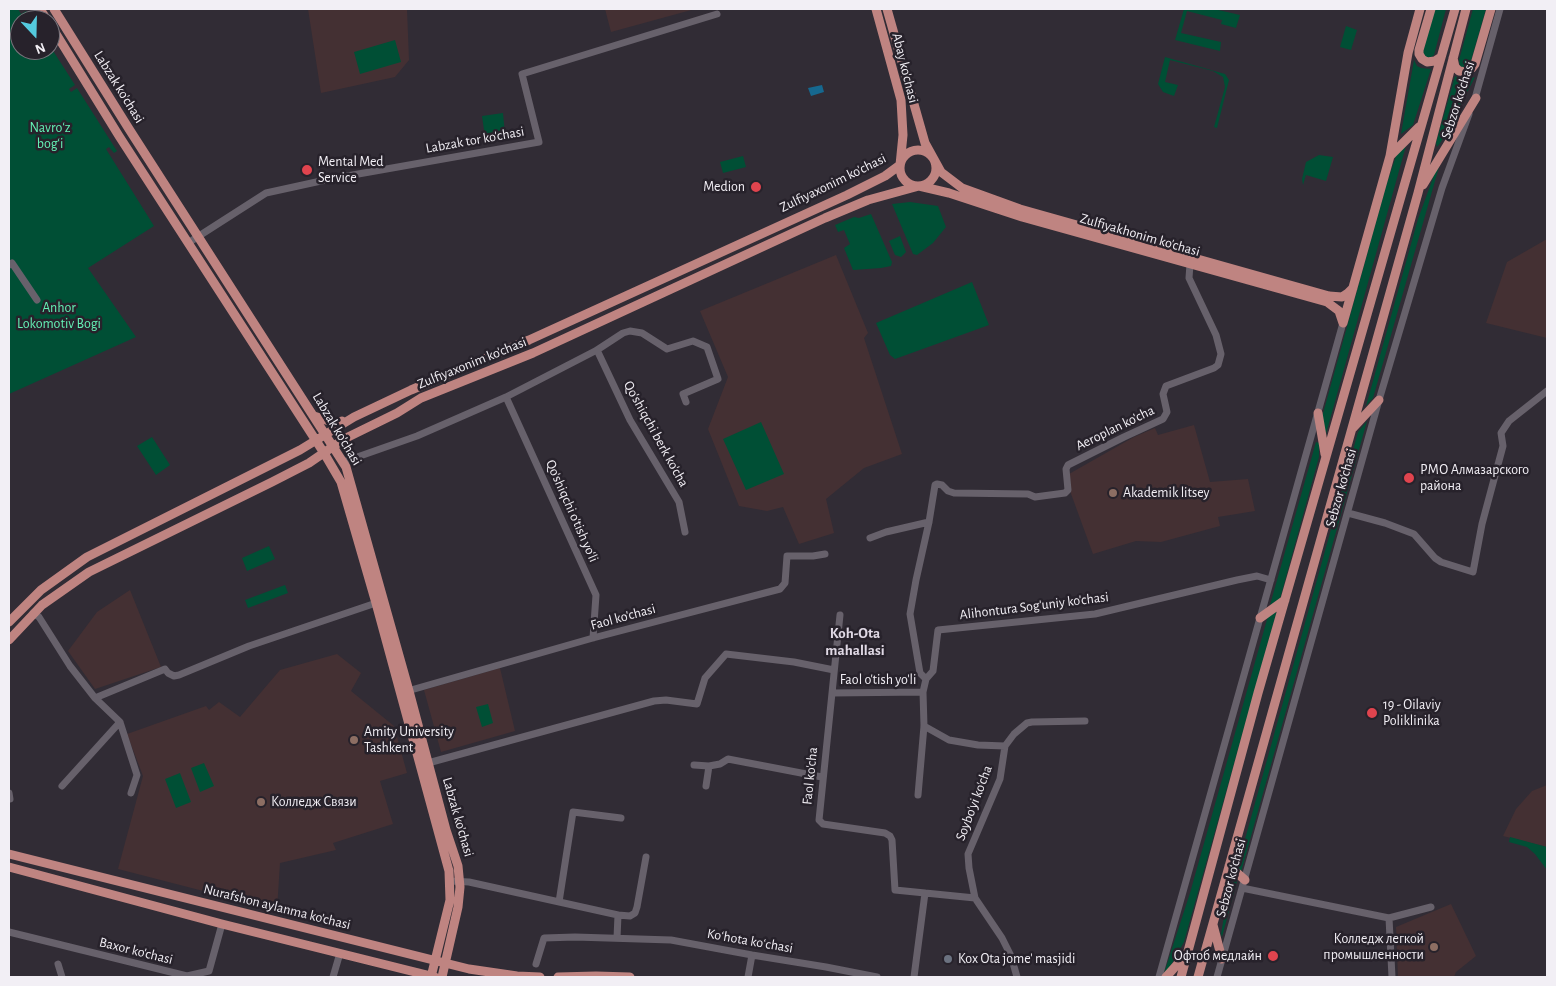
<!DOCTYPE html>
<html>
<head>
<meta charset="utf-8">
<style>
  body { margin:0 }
  #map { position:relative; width:1556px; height:986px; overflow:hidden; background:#312c35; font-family:"Alegreya Sans",sans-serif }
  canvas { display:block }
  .frame { position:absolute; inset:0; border:10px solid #f2eff5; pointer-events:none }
  .north { position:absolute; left:10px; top:10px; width:50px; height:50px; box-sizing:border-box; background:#27222b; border:1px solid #78747c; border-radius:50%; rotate:159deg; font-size:14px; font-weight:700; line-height:20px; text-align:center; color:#f2eff5 }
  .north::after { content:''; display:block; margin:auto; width:18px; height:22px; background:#54cade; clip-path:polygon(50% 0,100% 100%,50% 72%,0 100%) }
</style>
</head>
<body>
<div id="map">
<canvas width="1556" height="986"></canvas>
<div class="frame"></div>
<div class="north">N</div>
</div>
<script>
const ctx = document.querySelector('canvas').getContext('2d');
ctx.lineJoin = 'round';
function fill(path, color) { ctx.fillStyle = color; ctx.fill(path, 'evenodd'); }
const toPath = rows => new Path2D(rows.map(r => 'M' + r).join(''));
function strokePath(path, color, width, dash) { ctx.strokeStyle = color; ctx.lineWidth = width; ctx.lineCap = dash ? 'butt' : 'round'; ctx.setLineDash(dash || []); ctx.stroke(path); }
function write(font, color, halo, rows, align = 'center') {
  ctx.font = font + ' "Alegreya Sans",sans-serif'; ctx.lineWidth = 5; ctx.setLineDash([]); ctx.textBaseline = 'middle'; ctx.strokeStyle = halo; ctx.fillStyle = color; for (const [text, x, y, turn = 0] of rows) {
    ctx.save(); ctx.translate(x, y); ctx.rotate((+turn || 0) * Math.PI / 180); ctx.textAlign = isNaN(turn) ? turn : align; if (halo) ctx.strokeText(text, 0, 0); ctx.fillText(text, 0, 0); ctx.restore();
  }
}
const education = toPath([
  [308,9,407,9,409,60,395,77,321,93],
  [605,9,695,9,611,32],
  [1547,239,1547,338,1486,323,1507,262],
  [836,255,868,333,864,338,902,454,864,468,826,499,834,533,799,544,783,507,767,511,739,506,708,429,728,377,700,311],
  [1194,425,1210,482,1248,479,1255,511,1218,517,1220,526,1161,542,1136,541,1093,554,1070,491,1069,474,1134,437,1155,428,1158,435],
  [130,590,161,667,95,689,68,651,97,612],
  [337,654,361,673,351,691,394,726,407,773,380,781,393,824,333,843,336,850,280,863,277,910,118,869,143,776,127,734,206,706,209,710,219,702,240,717,280,670],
  [500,668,515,731,441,752,424,690],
  [1547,785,1547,847,1503,836,1516,809,1532,791],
  [1451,904,1476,956,1456,972,1454,977,1398,977,1396,927]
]);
const green = toPath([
  [9,9,18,9,21,14,26,11,33,20,20,20,20,50,50,50,50,46,75,85,69,89,71,92,77,88,117,151,114,153,109,147,106,149,154,226,88,268,136,337,9,394],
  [1184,9,1214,9,1240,15,1236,28,1221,24,1222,20,1187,11,1181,33,1221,42,1220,51,1175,40],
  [1435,9,1446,9,1434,55,1430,58,1425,58,1423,52],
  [1473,9,1486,9,1470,64,1469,67,1463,69,1460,66,1459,60],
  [1346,26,1357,30,1351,50,1340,47],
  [395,40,401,62,360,74,354,52],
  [1165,57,1225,74,1229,80,1217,128,1214,127,1225,87,1223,77,1213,71,1170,60,1165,82,1178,85,1174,96,1163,92,1158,84],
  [1414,60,1417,66,1421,68,1431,69,1413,125,1401,134],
  [1455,76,1463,81,1475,77,1441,142,1437,147,1436,143],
  [503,113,505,134,485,137,482,116],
  [1407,142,1326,434,1322,417,1386,186,1397,153],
  [1319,155,1333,157,1326,181,1306,175,1303,185,1302,179,1306,162],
  [743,156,746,167,723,173,720,162],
  [1437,167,1439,167,1373,398,1366,406,1418,219],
  [910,202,938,206,946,227,933,243,917,255,913,254,892,204],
  [871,214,892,262,891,266,881,268,853,270,844,248,850,244,844,230,838,232,835,225,854,217,859,218],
  [900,236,906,252,901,257,895,255,889,241],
  [972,282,989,325,895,359,890,355,876,323],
  [1367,421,1241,872,1237,868,1358,432],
  [761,422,784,474,746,490,723,439],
  [152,437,170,465,156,475,137,446],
  [1316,442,1319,443,1319,457,1280,599,1270,605],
  [269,546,275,559,247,571,242,558],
  [285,585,288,593,248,608,245,600],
  [1277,610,1184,942,1166,974,1164,973,1190,893,1268,616],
  [488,704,493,723,482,727,476,707],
  [204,763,214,786,200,792,191,768],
  [180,773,191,802,176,808,165,779],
  [1510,837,1547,847,1547,870,1535,854,1527,847,1509,842],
  [1235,877,1237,881,1222,937,1221,934,1226,905]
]);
const water = toPath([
  [822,85,824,92,811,96,808,88]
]);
const minor = toPath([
  [1474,102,1500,9],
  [188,243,266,193,330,179,539,142,522,74,717,14],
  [9,265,12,263,37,300],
  [597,350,630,420,679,502,685,532],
  [506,397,596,595,593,638],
  [343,462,417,436,506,397,597,350,623,333,630,331,642,333,667,349,693,341,707,347,718,379,683,394,686,402],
  [1348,513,1385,523,1414,534,1435,558,1441,562,1473,572,1482,524,1503,446,1501,433,1509,421,1547,391],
  [870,538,886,532,929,522],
  [33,613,39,617,70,666,95,698,120,722,137,775,131,793],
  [840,615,819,820,823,824,885,833,890,836,892,840,895,890,975,898],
  [926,679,920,673,910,614,916,580,929,522,935,485,937,484,942,485,948,491,954,493,1028,494,1035,497,1065,493,1068,490,1066,469,1068,465,1124,437,1163,419,1167,412,1163,394,1166,386,1214,368,1218,365,1221,354,1216,335,1189,278,1190,264],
  [404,692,593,638,780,589,785,583,787,556,813,556,825,554],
  [832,693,923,692],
  [95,698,165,669,168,673,174,676,179,675,249,646,376,603],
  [924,726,949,740,978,745,1005,746],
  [428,763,654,701,666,700,697,704,705,678,726,654,794,662,834,670],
  [694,765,709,766,720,764,728,759,822,777],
  [62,786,120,722],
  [706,786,709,766],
  [9,793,10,799],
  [918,795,924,726,923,692,926,679,933,671,938,630,1095,614,1237,580,1257,576,1271,580],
  [450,881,469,882,618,915],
  [1242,888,1389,918,1431,907],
  [559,902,573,812,621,818],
  [1389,918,1392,977],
  [9,932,187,976,209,971,222,924],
  [617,938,618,915,630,916,635,913,637,907,646,857],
  [58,964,62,977],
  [536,964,544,938,575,937,671,940,752,955,826,967,877,977],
  [333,977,340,953],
  [748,977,752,955],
  [914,977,925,893],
  [1017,977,1011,956,1002,938,975,898,969,868,968,854,1000,779,1005,746,1014,734,1027,723,1032,722,1085,721],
  [1159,977,1343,323],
  [1217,977,1379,400,1442,188,1469,114]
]);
const major = toPath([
  [40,9,47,20],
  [54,9,129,129,346,467,409,691,446,830,458,866,460,887,458,907,442,977],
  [887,9,925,143,941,172,962,188,1020,209,1329,296,1342,297,1348,293,1353,288],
  [1431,9,1419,50,1419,54,1422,59,1427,62,1435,61,1441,57],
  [50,24,119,136,324,453,341,482,376,603,449,871,450,900,431,977],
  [1453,58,1455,67,1459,71,1467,72,1472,68,1475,64,1491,9],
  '900 168a18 18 0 1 1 36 0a18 18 0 1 1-36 0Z',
  [1390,156,1419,127],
  [1423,185,1476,98],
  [1343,323,1390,156,1408,53,1420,9],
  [1318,413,1325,454],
  [314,416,335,423,342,421],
  [1352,429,1379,400],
  [1260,618,1285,600],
  [9,622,41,590,87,557,300,450,354,417,411,390,529,340,847,195,885,176,900,165,903,135,901,100,876,9],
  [9,640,42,605,89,572,272,482,309,463,344,439,397,413,421,398,533,353,825,218,868,200,919,186,949,193,1022,217,1327,302,1339,311,1343,323],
  [9,854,469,969,517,976,540,977],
  [1229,866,1245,880],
  [9,867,222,924,435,977],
  [1213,925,1222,959],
  [558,977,596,976,630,977],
  [1166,977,1184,957],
  [1181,977,1258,693,1455,9],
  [1198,977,1418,193,1466,9]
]);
const markers = [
  [307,170,6,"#e0444e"],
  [756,187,6,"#e0444e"],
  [1409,478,6,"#e0444e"],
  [1113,493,5,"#8d6e63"],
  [1372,713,6,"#e0444e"],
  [354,740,5,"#8d6e63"],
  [261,802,5,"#8d6e63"],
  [1434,947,5,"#8d6e63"],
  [1273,956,6,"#e0444e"],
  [948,959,5,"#6b7280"]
];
const streetNames = [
  ["Abay ko'chasi",905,68,76],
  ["Labzak ko'chasi",119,87,58],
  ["Sebzor ko‘chasi",1458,100,-72],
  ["Labzak tor ko'chasi",475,140,-10],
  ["Zulfiyaxonim ko'chasi",833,183,-26],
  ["Zulfiyakhonim ko'chasi",1140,235,16],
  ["Zulfiyaxonim ko'chasi",472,363,-22],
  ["Aeroplan ko'cha",1115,428,-26],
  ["Labzak ko'chasi",337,429,59],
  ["Qo'shiqchi berk ko'cha",656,434,61],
  ["Sebzor ko‘chasi",1341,488,-74],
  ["Qo'shiqchi o'tish yo'li",572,511,66],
  ["Alihontura Sog'uniy ko'chasi",1034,606,-7],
  ["Faol ko'chasi",623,617,-15],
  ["Faol o'tish yo'li",878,680],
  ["Faol ko'cha",810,776,-84],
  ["Soybo'yi ko'cha",974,803,-69],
  ["Labzak ko'chasi",458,817,74],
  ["Sebzor ko‘chasi",1231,878,-75],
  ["Nurafshon aylanma ko'chasi",277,907,14],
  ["Koʻhota koʻchasi",750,941,10],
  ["Baxor ko'chasi",136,951,14]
];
const parkNames = [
  ["Navroʻz",50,128],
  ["bogʻi",50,144],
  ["Anhor",59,308],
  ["Lokomotiv Bogi",59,324]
];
const poiNames = [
  ["Mental Med",318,162],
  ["Service",318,178],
  ["Medion",745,187,"right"],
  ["РМО Алмазарского",1420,470],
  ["района",1420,486],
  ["Akademik litsey",1123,493],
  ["19 - Oilaviy",1383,705],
  ["Poliklinika",1383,721],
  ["Amity University",364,732],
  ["Tashkent",364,748],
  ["Колледж Связи",271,802],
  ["Колледж легкой",1424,939,"right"],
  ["промышленности",1424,955,"right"],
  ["Офтоб медлайн",1262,956,"right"],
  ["Kox Ota jome' masjidi",958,959]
];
const neighbourhoodNames = [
  ["Koh-Ota",855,633],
  ["mahallasi",855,650]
];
fill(education, '#443033');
fill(green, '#004f35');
fill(water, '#16688f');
strokePath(minor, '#67616b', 7);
strokePath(major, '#bf8481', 9);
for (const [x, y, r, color] of markers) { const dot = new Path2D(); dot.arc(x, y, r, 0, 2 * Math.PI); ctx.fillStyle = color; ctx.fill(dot); strokePath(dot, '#27222b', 2); }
write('14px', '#f2eff5', '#27222b', streetNames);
write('14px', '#64f2b6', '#27222b', parkNames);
write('14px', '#f2eff5', '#27222b', poiNames, 'left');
write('bold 15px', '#e0d9e5', '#27222b', neighbourhoodNames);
</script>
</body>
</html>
